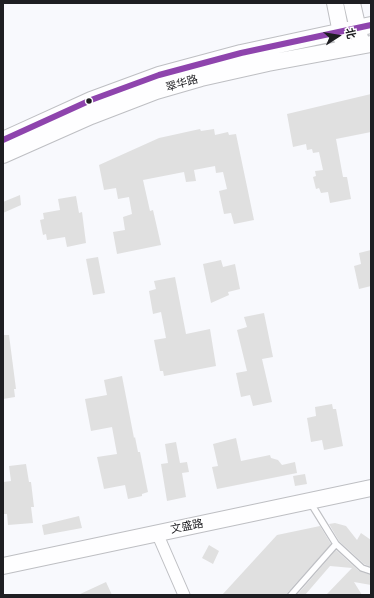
<!DOCTYPE html>
<html>
<head>
<meta charset="utf-8">
<style>
  body { margin:0 }
  #map { position:relative; width:374px; height:598px; overflow:hidden; background:#f8f9fd; font-family:"DejaVu Sans","Noto Sans SC",sans-serif }
  canvas { display:block }
  .frame { position:absolute; inset:0; border:4px solid #1e1e22; pointer-events:none }
  .north { position:absolute; left:318px; top:16px; width:40px; height:40px; -webkit-text-stroke:3px #fff; paint-order:stroke; rotate:78deg; font-size:11px; font-weight:700; line-height:16px; text-align:center; color:#1e1e22 }
  .north::after { content:''; display:block; margin:auto; width:14px; height:18px; background:#1e1e22; clip-path:polygon(50% 0,100% 100%,50% 72%,0 100%) }
</style>
</head>
<body>
<div id="map">
<canvas width="374" height="598"></canvas>
<div class="frame"></div>
<div class="north">北</div>
</div>
<script>
const ctx = document.querySelector('canvas').getContext('2d');
ctx.lineJoin = 'round';
function fill(path, color) { ctx.fillStyle = color; ctx.fill(path, 'evenodd'); }
const toPath = rows => new Path2D(rows.map(r => 'M' + r).join(''));
function strokePath(path, color, width, dash) { ctx.strokeStyle = color; ctx.lineWidth = width; ctx.lineCap = dash ? 'butt' : 'round'; ctx.setLineDash(dash || []); ctx.stroke(path); }
function write(font, color, halo, rows, align = 'center') {
  ctx.font = font + ' "DejaVu Sans","Noto Sans SC",sans-serif'; ctx.lineWidth = 3; ctx.setLineDash([]); ctx.textBaseline = 'middle'; ctx.strokeStyle = halo; ctx.fillStyle = color; for (const [text, x, y, turn = 0] of rows) {
    ctx.save(); ctx.translate(x, y); ctx.rotate((+turn || 0) * Math.PI / 180); ctx.textAlign = isNaN(turn) ? turn : align; if (halo) ctx.strokeText(text, 0, 0); ctx.fillText(text, 0, 0); ctx.restore();
  }
}
const building = toPath([
  [371,94,371,132,336,139,343,177,347,177,351,199,330,203,328,192,321,193,319,188,316,189,313,177,316,176,315,171,323,170,319,152,313,153,312,149,307,150,306,144,293,147,287,114],
  [200,129,201,131,214,129,215,135,228,132,229,135,236,134,254,220,234,224,231,213,224,214,219,191,227,189,223,172,216,173,215,166,194,170,196,181,186,182,184,172,143,180,150,211,153,210,161,245,117,254,113,232,125,230,123,217,132,214,129,197,118,199,116,188,104,190,99,165,159,138],
  [20,195,21,205,3,213,3,202],
  [76,196,79,213,82,212,86,243,67,247,65,237,47,240,46,234,43,235,40,220,44,219,43,213,60,210,58,199],
  [371,250,371,286,359,289,354,266,361,264,359,253],
  [98,257,105,293,93,295,86,259],
  [221,260,223,267,235,264,240,289,228,292,229,295,211,303,203,264],
  [175,277,186,334,210,329,216,366,164,376,163,371,160,371,154,340,166,338,161,312,153,314,149,291,156,289,154,281],
  [264,313,273,357,262,359,272,402,253,406,250,395,241,397,236,373,247,371,237,330,247,327,244,317],
  [3,335,9,335,16,389,14,389,15,397,3,399],
  [122,376,134,438,135,437,138,452,140,452,148,492,142,494,142,496,128,499,125,485,104,489,97,457,117,454,112,427,91,431,85,399,107,395,104,380],
  [332,404,333,409,336,409,343,446,324,450,322,440,311,442,307,418,316,416,315,407],
  [236,438,241,461,270,455,271,458,278,460,282,465,295,462,297,473,217,489,212,467,218,466,213,444],
  [176,442,180,463,187,462,189,472,182,473,186,497,167,501,161,464,168,463,165,444],
  [26,464,29,482,31,482,34,507,31,507,33,523,8,525,7,514,3,514,3,482,11,481,9,466],
  [305,474,307,484,295,486,293,476],
  [79,516,82,528,44,535,42,525],
  [335,523,346,526,357,540,361,533,371,540,371,567,364,564,339,541,329,524],
  [320,526,331,544,288,592,287,595,222,595,277,535],
  [209,545,219,551,213,564,202,558],
  [336,550,359,571,371,575,371,585,354,582,362,595,326,595,352,568,330,566,305,595,297,595],
  [106,582,112,595,78,595]
]);
const lane = toPath([
  [310,502,336,544,362,568,371,571],
  [291,595,336,544]
]);
const street = toPath([
  [157,533,184,595]
]);
const secondary = toPath([
  [335,3,343,43],
  [352,3,360,38],
  [3,140,91,100,159,75,241,53,371,25],
  [3,155,91,116,156,91,201,78,268,63,371,44],
  [3,566,371,488]
]);
const bus1 = toPath([
  [3,140,91,100,159,75,241,53,371,25]
]);
const markers = [
  [89,101,3.5,"#1e1e22"]
];
const streetNames = [
  ["翠华路",182,84,-16],
  ["文盛路",187,527,-11]
];
fill(building, '#e0e0e0');
strokePath(lane, '#bebfc3', 8);
strokePath(street, '#bebfc3', 13);
strokePath(secondary, '#bebfc3', 18);
strokePath(lane, '#fefeff', 5.5);
strokePath(street, '#fefeff', 11);
strokePath(secondary, '#fefeff', 16);
strokePath(bus1, '#8e44ad', 6);
for (const [x, y, r, color] of markers) { const dot = new Path2D(); dot.arc(x, y, r, 0, 2 * Math.PI); ctx.fillStyle = color; ctx.fill(dot); strokePath(dot, '#fff', 1.5); }
write('11px', '#1e1e22', '#fff', streetNames);
</script>
</body>
</html>
